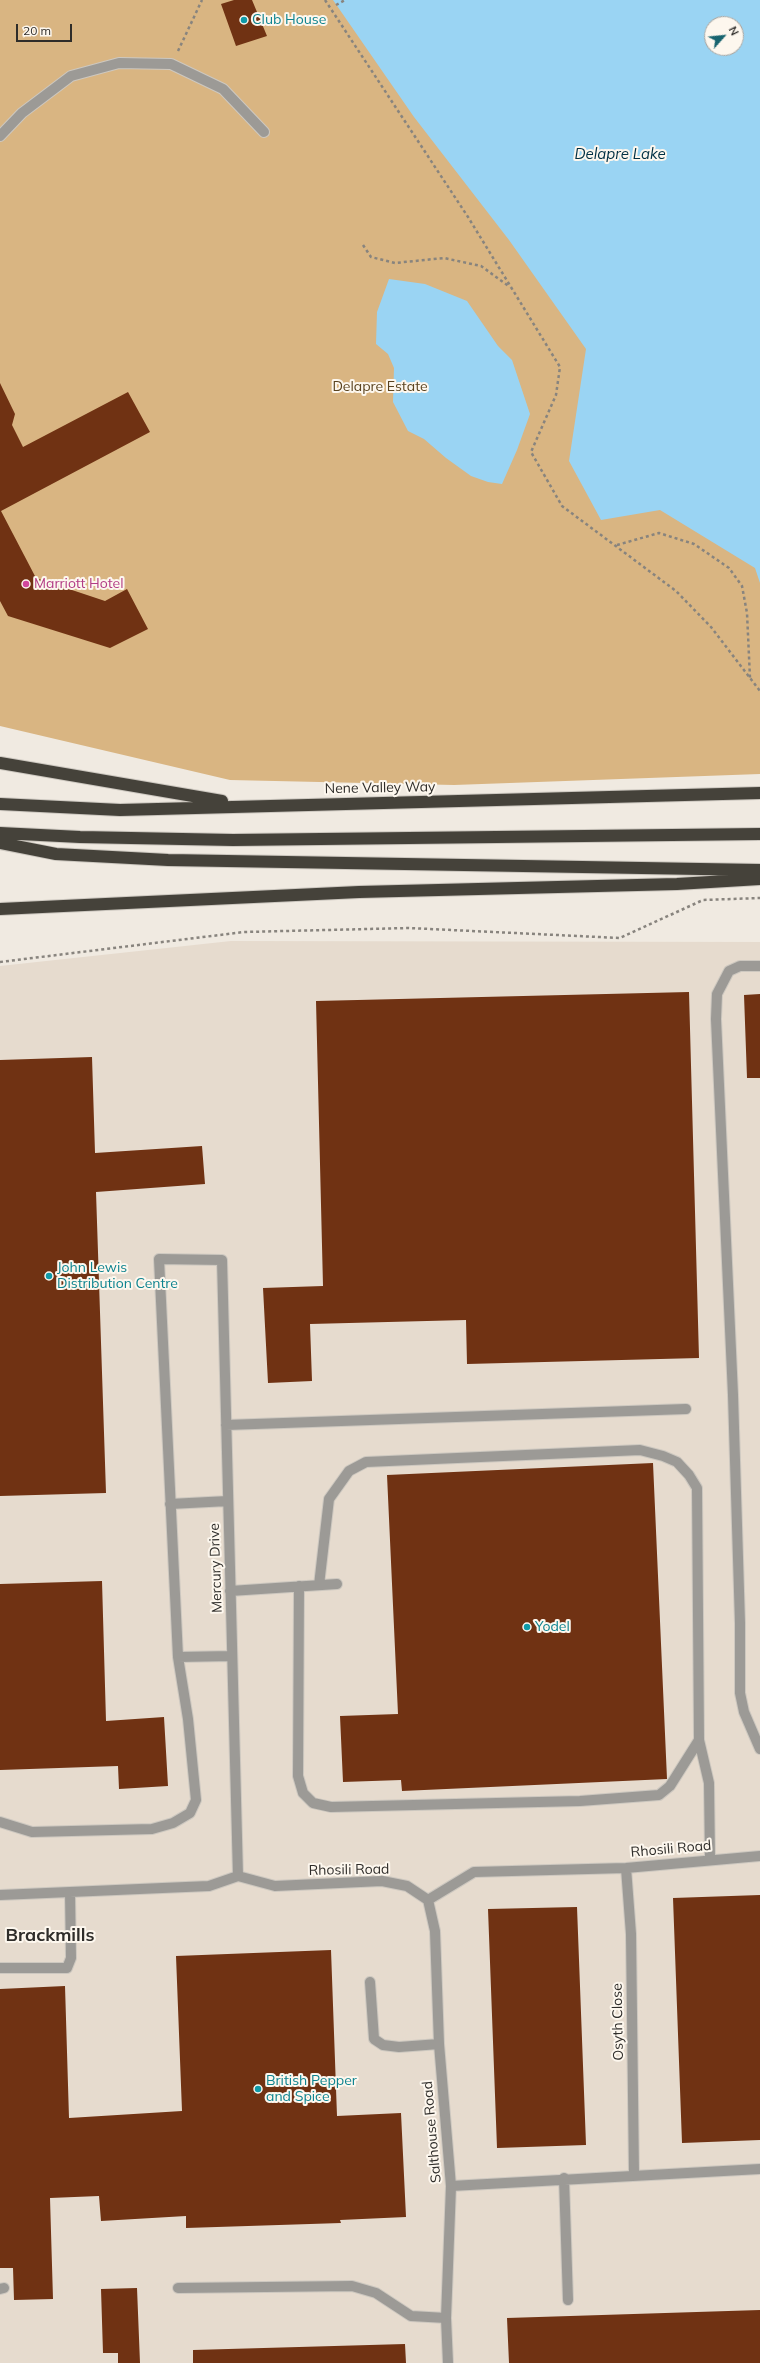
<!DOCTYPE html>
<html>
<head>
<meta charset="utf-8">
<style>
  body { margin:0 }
  #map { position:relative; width:760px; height:2363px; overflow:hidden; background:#f0eae1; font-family:Mulish,sans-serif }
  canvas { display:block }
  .north { position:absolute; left:704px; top:16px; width:40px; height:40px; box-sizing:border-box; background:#fdf7ee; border:1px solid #aba6a0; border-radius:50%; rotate:63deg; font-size:11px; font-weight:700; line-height:16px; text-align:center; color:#2f2d2a }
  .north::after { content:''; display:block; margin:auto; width:14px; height:18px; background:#18646f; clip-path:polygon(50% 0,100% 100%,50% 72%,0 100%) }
  .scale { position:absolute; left:16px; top:24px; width:56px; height:18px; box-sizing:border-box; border:2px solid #2f2d2a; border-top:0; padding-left:5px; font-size:12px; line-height:14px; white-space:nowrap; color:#2f2d2a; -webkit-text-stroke:3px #fdf7ee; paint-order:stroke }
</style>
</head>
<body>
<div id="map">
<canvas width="760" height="2363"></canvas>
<div class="north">N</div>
<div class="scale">20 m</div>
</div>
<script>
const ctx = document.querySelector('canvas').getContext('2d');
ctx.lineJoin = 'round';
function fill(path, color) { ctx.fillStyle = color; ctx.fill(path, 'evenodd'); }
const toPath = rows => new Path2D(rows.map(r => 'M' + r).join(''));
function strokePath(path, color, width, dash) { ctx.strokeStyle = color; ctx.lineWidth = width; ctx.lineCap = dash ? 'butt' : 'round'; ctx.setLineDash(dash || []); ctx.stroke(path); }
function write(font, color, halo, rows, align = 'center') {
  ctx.font = font + ' Mulish,sans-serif'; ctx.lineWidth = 4; ctx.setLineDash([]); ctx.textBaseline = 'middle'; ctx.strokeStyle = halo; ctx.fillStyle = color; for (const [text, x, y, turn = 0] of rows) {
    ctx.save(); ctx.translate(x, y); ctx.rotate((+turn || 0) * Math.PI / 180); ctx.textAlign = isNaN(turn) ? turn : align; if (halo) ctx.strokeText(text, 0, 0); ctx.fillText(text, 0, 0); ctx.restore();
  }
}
const built = toPath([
  [231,941,760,942,760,2363,0,2363,0,966]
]);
const green = toPath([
  [0,0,760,0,760,774,454,785,230,780,0,726],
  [712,24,736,24,736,48,712,48]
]);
const water = toPath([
  [333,0,760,0,760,583,755,568,660,510,601,520,569,461,586,349,509,240,414,117],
  [712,24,736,24,736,48,712,48],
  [389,279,425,284,467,301,498,346,512,360,530,414,517,450,502,484,488,482,471,476,446,458,424,439,408,431,393,402,394,368,388,354,376,344,377,312]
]);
const building = toPath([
  [234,0,252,0,267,36,236,46,221,4],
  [0,383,15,414,12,425,23,447,128,392,150,432,1,511,36,578,105,601,127,589,148,629,110,648,8,616,0,601],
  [689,992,699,1358,467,1364,466,1320,310,1324,312,1381,268,1383,263,1288,323,1286,316,1001],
  [760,994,760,1078,747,1078,744,995],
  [92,1057,95,1153,202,1146,205,1184,96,1192,106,1493,0,1496,0,1060],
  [653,1463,667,1779,402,1791,401,1780,343,1782,340,1716,398,1714,387,1475],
  [102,1581,106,1721,164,1717,168,1786,119,1789,118,1766,0,1770,0,1584],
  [760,1895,760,2140,682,2143,673,1898],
  [577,1907,586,2145,497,2148,488,1909],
  [331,1950,337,2116,401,2113,406,2217,340,2220,341,2223,186,2228,186,2216,101,2221,99,2196,50,2198,53,2299,14,2300,13,2268,0,2268,0,1989,65,1986,69,2118,182,2111,176,1956],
  [137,2288,140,2363,118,2363,118,2353,103,2353,101,2289],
  [760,2310,760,2363,509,2363,507,2318],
  [405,2344,406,2363,193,2363,193,2350]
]);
const path = toPath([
  [325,0,468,217,560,367,556,395,531,452,562,506,676,591,711,627,760,691],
  [336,5,345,0],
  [178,51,202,0],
  [363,245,371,257,395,263,444,258,481,266,510,287],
  [617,545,659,533,694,544,729,568,742,586,747,613,750,678],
  [0,962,244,932,409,928,620,938,703,900,760,898]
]);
const minor = toPath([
  [0,136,22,113,71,76,119,63,171,64,223,89,264,132],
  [760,966,740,966,729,971,717,994,716,1019,733,1395,740,1623,740,1693,744,1712,760,1749],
  [226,1425,686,1409],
  [170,1504,228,1501],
  [299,1586,298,1776,303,1793,313,1803,331,1807,580,1801,659,1795,670,1786,699,1740,697,1488,689,1475,677,1462,663,1456,640,1450,366,1462,349,1471,329,1499,319,1585],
  [230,1591,337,1584],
  [232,1656,178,1657,159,1259,222,1260,238,1876],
  [699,1740,709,1783,710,1859],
  [0,1822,32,1832,152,1829,173,1823,190,1813,196,1800,188,1719,178,1657],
  [626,1868,631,1934,634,2175],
  [0,1895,209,1886,238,1876,275,1886,382,1881,407,1886,428,1900,474,1872,626,1868,760,1856],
  [428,1900,435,1931,439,2044,451,2186,446,2318,448,2363],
  [0,1968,67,1968,71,1958,70,1892],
  [370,1982,374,2039,383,2045,399,2047,439,2044],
  [564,2178,568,2300],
  [451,2186,760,2169],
  [178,2288,352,2286,376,2293,411,2316,446,2318],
  [0,2289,4,2288]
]);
const highway = toPath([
  [0,763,222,801],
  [0,804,120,810,760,793],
  [0,833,80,837,233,840,760,834],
  [0,843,56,854,168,860,760,870],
  [0,909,359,892,677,884,760,879]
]);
const markers = [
  [244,20,4,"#0f9aa8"],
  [26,584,4,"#d1479c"],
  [49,1276,4,"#0f9aa8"],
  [527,1627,4,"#0f9aa8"],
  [258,2089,4,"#0f9aa8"]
];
const cultureNames = [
  ["Club House",252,20],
  ["John Lewis",57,1268],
  ["Distribution Centre",57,1284],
  ["Yodel",535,1627],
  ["British Pepper",266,2081],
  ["and Spice",266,2097]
];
const parkNames = [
  ["Delapre Estate",380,387]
];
const hotelNames = [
  ["Marriott Hotel",34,584]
];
const streetNames = [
  ["Nene Valley Way",380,788,-1],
  ["Mercury Drive",216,1568,-92],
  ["Rhosili Road",671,1849,-5],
  ["Rhosili Road",349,1870,-1],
  ["Osyth Close",618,2022,-91],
  ["Salthouse Road",432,2132,-95]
];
const waterNames = [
  ["Delapre Lake",620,154]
];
const districtNames = [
  ["Brackmills",50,1936]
];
fill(built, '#e6dbce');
fill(green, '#d9b582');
fill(water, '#9ad4f3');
fill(building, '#703213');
strokePath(minor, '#cdc8c0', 12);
strokePath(highway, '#cdc8c0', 14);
strokePath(path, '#88847e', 2.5, [3, 3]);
strokePath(minor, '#9c9a96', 10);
strokePath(highway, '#45423a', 12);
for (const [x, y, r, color] of markers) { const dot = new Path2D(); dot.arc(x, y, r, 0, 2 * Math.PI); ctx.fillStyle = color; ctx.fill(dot); strokePath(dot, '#fdf7ee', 1.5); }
write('14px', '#0d838f', '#fdf7ee', cultureNames, 'left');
write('14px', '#5a431f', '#fdf7ee', parkNames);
write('14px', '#b23c85', '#fdf7ee', hotelNames, 'left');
write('14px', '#2f2d2a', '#fdf7ee', streetNames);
write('italic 15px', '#003044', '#fdf7ee', waterNames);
write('bold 18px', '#2f2d2a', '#fdf7ee', districtNames);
</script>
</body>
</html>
